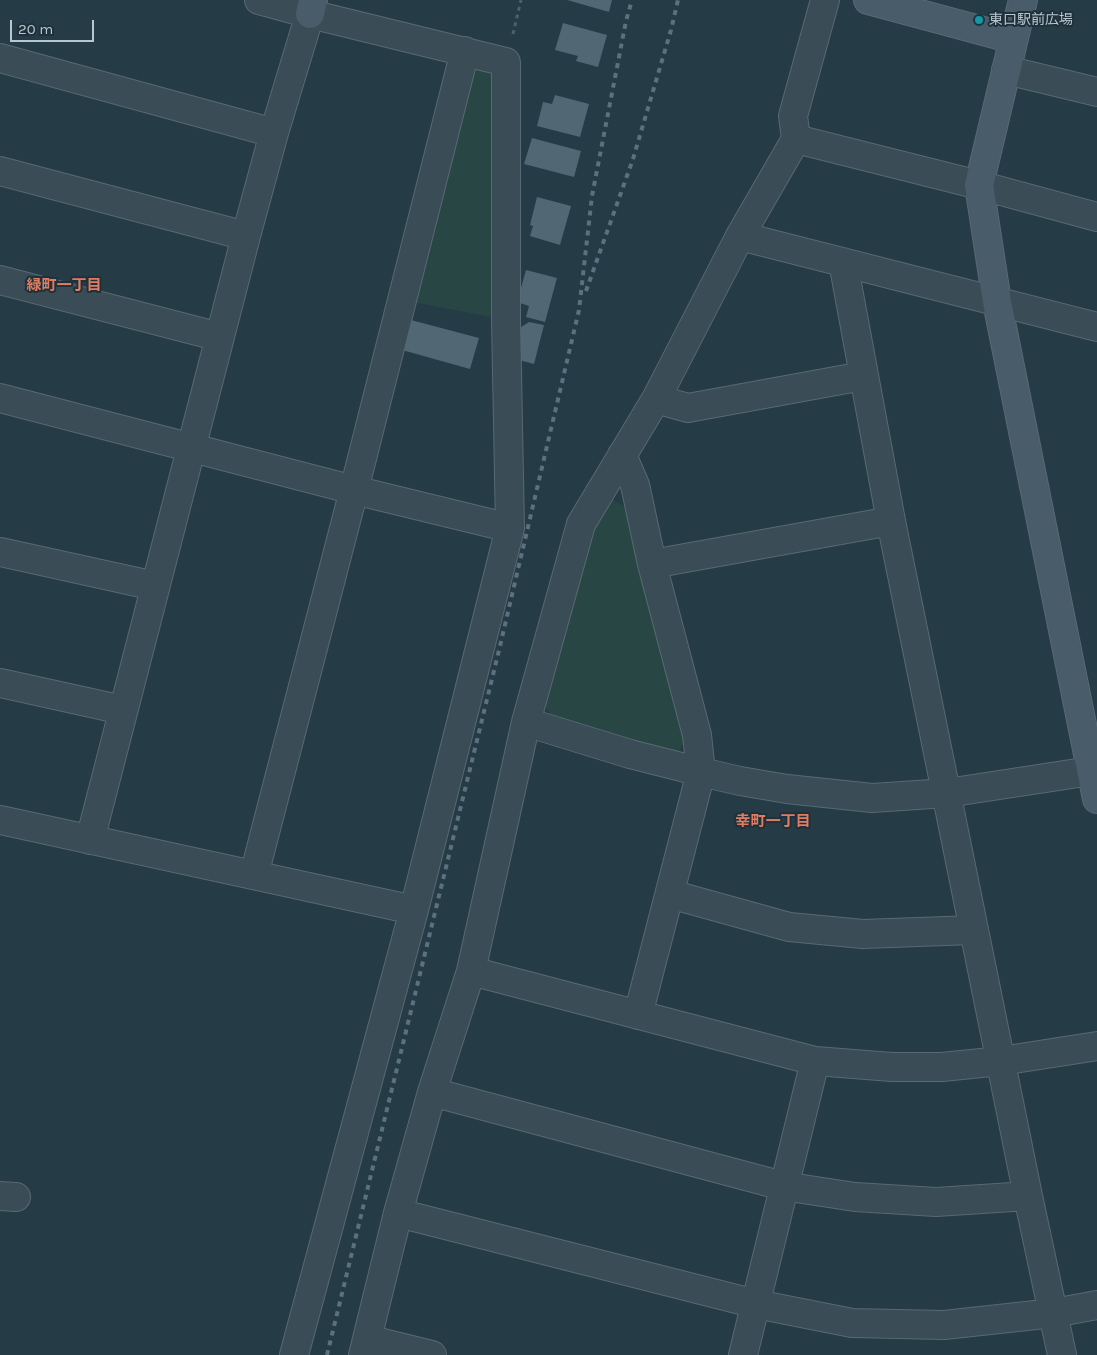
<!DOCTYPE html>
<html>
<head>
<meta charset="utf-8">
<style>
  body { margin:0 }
  #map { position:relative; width:1097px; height:1355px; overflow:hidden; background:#253b46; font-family:Karla,sans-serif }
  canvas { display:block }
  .scale { position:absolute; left:10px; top:20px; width:84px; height:22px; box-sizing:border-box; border:2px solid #b8c6cf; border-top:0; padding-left:6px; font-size:15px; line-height:18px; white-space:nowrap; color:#b8c6cf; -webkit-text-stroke:4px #1f313b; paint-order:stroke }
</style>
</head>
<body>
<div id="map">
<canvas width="1097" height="1355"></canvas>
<div class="scale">20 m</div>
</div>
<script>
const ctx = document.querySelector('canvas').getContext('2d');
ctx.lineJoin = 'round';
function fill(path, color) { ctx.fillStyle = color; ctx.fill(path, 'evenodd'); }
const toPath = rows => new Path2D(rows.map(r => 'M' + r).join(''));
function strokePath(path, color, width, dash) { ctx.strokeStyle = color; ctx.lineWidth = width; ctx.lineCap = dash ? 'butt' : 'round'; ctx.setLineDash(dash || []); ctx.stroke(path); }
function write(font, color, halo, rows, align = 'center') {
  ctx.font = font + ' Karla,"Noto Sans JP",sans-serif'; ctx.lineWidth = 4; ctx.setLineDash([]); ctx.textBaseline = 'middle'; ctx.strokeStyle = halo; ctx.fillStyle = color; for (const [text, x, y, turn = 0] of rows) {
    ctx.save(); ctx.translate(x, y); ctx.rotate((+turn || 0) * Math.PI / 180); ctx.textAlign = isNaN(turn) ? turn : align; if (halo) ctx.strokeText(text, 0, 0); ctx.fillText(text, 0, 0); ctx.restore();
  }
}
const green = toPath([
  [465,51,506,62,506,320,403,300],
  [612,499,631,511,685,739,677,755,553,719,543,702,590,533]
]);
const building = toPath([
  [567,0,612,0,609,12],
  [563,23,607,35,598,67,576,61,578,56,555,50],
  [555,95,589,104,580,137,537,126,543,102,552,104],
  [532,138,581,151,574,177,524,164],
  [537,197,571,206,560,245,530,236,533,226,530,225],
  [526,270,557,278,545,322,526,317,529,306,517,302],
  [411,320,479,338,470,369,402,350],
  [529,322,544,325,534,364,519,360,518,329]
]);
const path = toPath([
  [513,34,521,0]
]);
const street = toPath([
  [259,0,310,14,506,62,506,320,510,528,414,910,294,1355],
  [825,0,793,116,796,139,979,185,1097,217],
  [0,58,274,133],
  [1006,70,1097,92],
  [0,171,246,236],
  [740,236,1097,327],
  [843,262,891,521,1028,1196,1062,1355],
  [0,280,220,337],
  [0,398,354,490,510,528],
  [656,399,688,408,863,376],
  [622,455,635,485,652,564,697,735,701,772,740,781,787,789,872,798,947,793,1097,770],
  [0,552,155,586],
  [652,564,891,521],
  [0,683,123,710],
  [526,722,630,754,701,772,638,1015],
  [0,820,414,910],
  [90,840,246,236,274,133,310,14],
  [254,875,354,490,465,51],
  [670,894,789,927,863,934,973,930],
  [471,971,815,1061,892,1067,942,1067,1001,1061,1097,1046],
  [432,1092,783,1186,855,1197,936,1202,1028,1196],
  [0,1196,16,1197],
  [398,1213,756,1304,852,1323,944,1325,1054,1313,1097,1305],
  [367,1339,432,1355],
  [363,1355,398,1213,432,1092,471,971,526,722,581,524,656,399,740,236,796,139],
  [743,1355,815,1061]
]);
const secondary = toPath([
  [868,0,1013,39],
  [1023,0,979,185,997,302,1097,799],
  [310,14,313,0]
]);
const rail = toPath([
  [586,291,633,159,671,30,678,0],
  [327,1355,500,646,579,310,592,196,626,21,632,0]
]);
const markers = [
  [979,20,5,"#0f9aa8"]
];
const poiNames = [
  ["東口駅前広場",989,20]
];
const neighbourhoodNames = [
  ["緑町一丁目",64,286],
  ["幸町一丁目",773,822]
];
fill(green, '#284744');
fill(building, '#516874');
strokePath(street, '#596973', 30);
strokePath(secondary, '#596973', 30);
strokePath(path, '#486561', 3, [4, 4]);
strokePath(street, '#3a4c56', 28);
strokePath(secondary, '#485c69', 28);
strokePath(rail, '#5c717d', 4, [5, 5]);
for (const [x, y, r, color] of markers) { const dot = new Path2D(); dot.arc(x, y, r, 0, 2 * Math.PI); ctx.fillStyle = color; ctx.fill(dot); strokePath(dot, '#1f313b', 2); }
write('14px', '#b8c6cf', '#1f313b', poiNames, 'left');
write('bold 15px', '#e07c62', '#1f313b', neighbourhoodNames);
</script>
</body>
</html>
